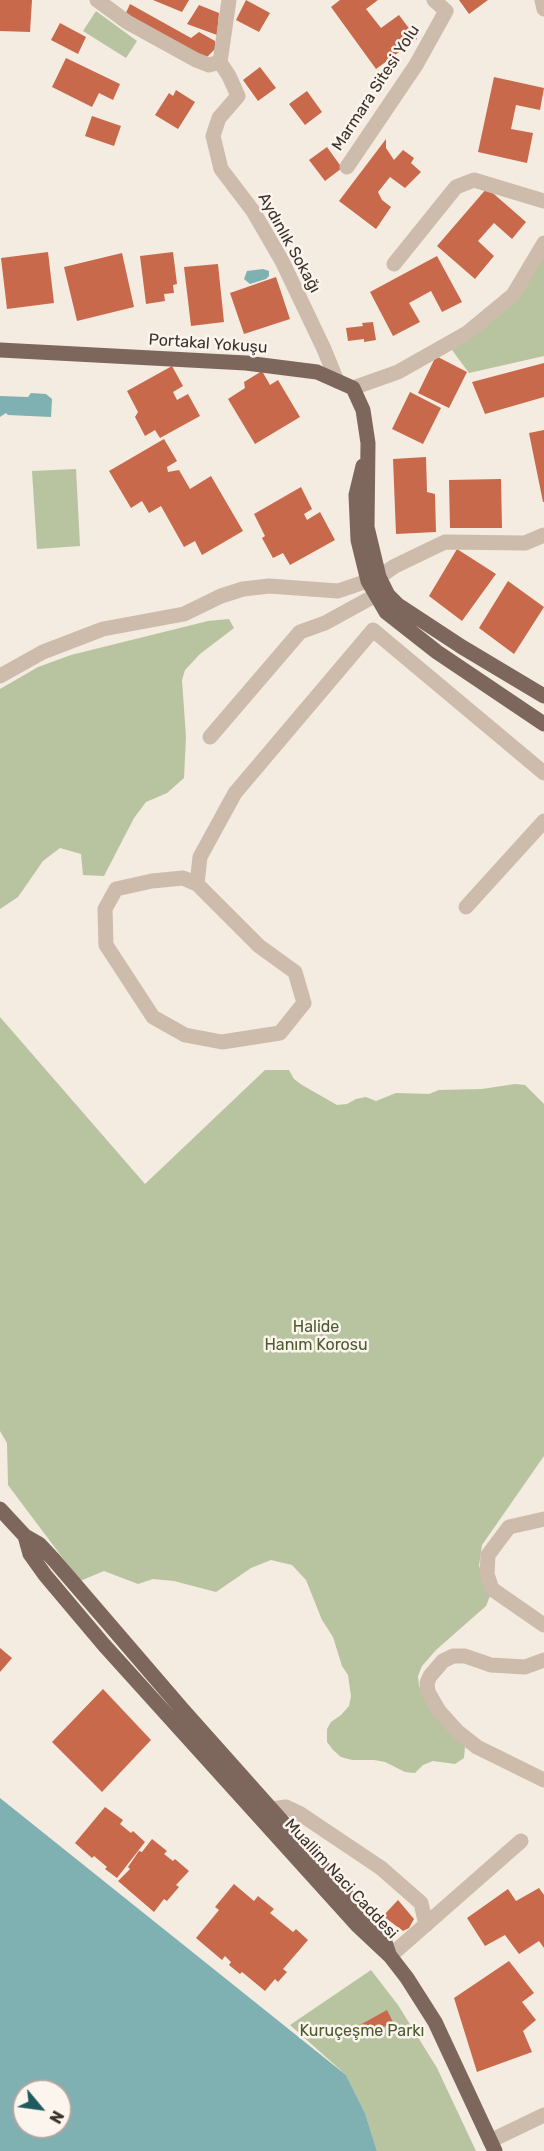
<!DOCTYPE html>
<html>
<head>
<meta charset="utf-8">
<style>
  body { margin:0 }
  #map { position:relative; width:544px; height:2151px; overflow:hidden; background:#f4ebe1; font-family:Rubik,sans-serif }
  canvas { display:block }
  .north { position:absolute; left:12px; top:2079px; width:60px; height:60px; box-sizing:border-box; background:#fbf5ee; border:2px solid #aea6a0; border-radius:50%; rotate:119deg; font-size:16px; font-weight:700; line-height:24px; text-align:center; color:#3b302b }
  .north::after { content:''; display:block; margin:auto; width:21px; height:27px; background:#1f5a5e; clip-path:polygon(50% 0,100% 100%,50% 72%,0 100%) }
</style>
</head>
<body>
<div id="map">
<canvas width="544" height="2151"></canvas>
<div class="north">N</div>
</div>
<script>
const ctx = document.querySelector('canvas').getContext('2d');
ctx.lineJoin = 'round';
function fill(path, color) { ctx.fillStyle = color; ctx.fill(path, 'evenodd'); }
const toPath = rows => new Path2D(rows.map(r => 'M' + r).join(''));
function strokePath(path, color, width, dash) { ctx.strokeStyle = color; ctx.lineWidth = width; ctx.lineCap = dash ? 'butt' : 'round'; ctx.setLineDash(dash || []); ctx.stroke(path); }
function write(font, color, halo, rows, align = 'center') {
  ctx.font = font + ' Rubik,sans-serif'; ctx.lineWidth = 5; ctx.setLineDash([]); ctx.textBaseline = 'middle'; ctx.strokeStyle = halo; ctx.fillStyle = color; for (const [text, x, y, turn = 0] of rows) {
    ctx.save(); ctx.translate(x, y); ctx.rotate((+turn || 0) * Math.PI / 180); ctx.textAlign = isNaN(turn) ? turn : align; if (halo) ctx.strokeText(text, 0, 0); ctx.fillText(text, 0, 0); ctx.restore();
  }
}
const green = toPath([
  [96,11,137,41,126,58,83,31],
  [544,248,544,356,469,373,452,350,469,339],
  [76,469,80,546,37,549,32,471],
  [229,619,234,628,200,654,185,670,182,680,186,737,184,778,167,793,146,802,134,818,104,876,83,875,81,854,60,848,43,861,18,897,0,909,0,689,38,667,71,655,208,621],
  [0,1017,145,1184,265,1070,289,1070,294,1079,302,1085,337,1105,347,1104,356,1099,366,1097,376,1101,396,1093,429,1094,439,1090,482,1089,515,1084,525,1085,544,1104,544,1456,482,1545,479,1566,488,1586,490,1596,486,1606,436,1650,422,1666,418,1676,419,1686,432,1708,465,1747,464,1758,455,1764,433,1761,423,1765,415,1773,405,1772,385,1762,374,1760,352,1760,341,1757,333,1750,327,1742,327,1729,331,1722,341,1715,349,1706,351,1696,348,1675,342,1666,333,1637,322,1620,306,1580,292,1565,271,1560,251,1568,216,1592,174,1581,153,1579,138,1584,104,1571,80,1581,8,1485,7,1443,0,1431],
  [371,1970,398,2005,437,2068,476,2151,377,2151,365,2113,346,2075,290,2025]
]);
const water = toPath([
  [263,269,269,271,269,276,266,279,250,284,244,279,247,271],
  [31,393,46,394,52,399,51,417,8,415,6,413,0,417,0,396,28,397],
  [0,1798,346,2075,365,2113,377,2151,0,2151],
  [24,2091,60,2091,60,2127,24,2127]
]);
const building = toPath([
  [0,0,32,0,30,32,0,31],
  [153,0,189,0,182,12],
  [246,0,270,13,259,32,236,20],
  [340,0,378,0,366,9,381,28,399,15,417,39,376,69,331,7],
  [459,0,488,0,469,14],
  [130,4,191,38,199,32,215,41,215,49,205,59,125,15],
  [199,5,219,13,217,35,187,24],
  [60,23,86,37,78,54,51,40],
  [66,58,120,84,113,100,99,93,92,107,52,87],
  [260,67,276,88,258,101,243,80],
  [494,77,544,88,540,110,516,105,511,129,533,133,527,163,478,152],
  [176,90,195,102,178,129,155,115,169,93,173,96],
  [307,91,322,112,305,125,289,104],
  [92,116,121,126,114,146,85,136],
  [386,139,386,148,394,160,403,150,414,158,411,163,421,172,405,188,390,177,378,192,382,200,391,207,376,229,339,201],
  [327,147,342,168,325,181,309,160],
  [487,188,526,222,512,239,494,223,478,241,494,256,475,279,437,246],
  [48,252,54,303,7,309,1,258],
  [173,252,177,284,173,285,174,293,164,294,165,301,146,304,140,256],
  [122,253,134,307,77,321,64,267],
  [437,256,462,302,442,312,431,291,409,303,420,322,393,336,370,292],
  [218,264,224,322,191,326,184,267],
  [276,277,290,319,244,334,230,293],
  [373,322,376,340,364,342,364,339,348,341,346,328,363,326,362,323],
  [436,356,467,372,449,408,418,393],
  [544,363,544,397,485,414,472,382],
  [172,366,183,386,173,392,177,400,188,394,200,416,160,438,155,430,145,436,135,417,138,412,127,391],
  [262,371,270,385,278,380,300,417,255,444,228,399,245,388,244,382],
  [410,392,441,408,423,444,392,429],
  [544,430,544,502,543,502,529,433],
  [164,439,177,461,167,467,168,472,179,470,190,489,211,476,243,531,202,555,195,541,184,547,161,506,149,513,142,501,131,508,109,471],
  [426,457,427,492,435,494,436,532,396,534,393,459],
  [501,479,502,528,450,528,449,480],
  [301,487,312,509,304,514,307,520,320,512,335,540,290,565,283,553,273,558,262,538,265,536,254,514],
  [457,549,496,574,462,621,429,596],
  [508,581,544,607,514,654,479,628],
  [0,1648,12,1658,0,1672],
  [103,1689,151,1740,102,1792,52,1742],
  [105,1807,123,1820,120,1824,131,1833,133,1831,145,1842,117,1878,105,1869,107,1867,94,1856,92,1858,75,1843],
  [152,1839,167,1851,164,1854,173,1861,175,1859,189,1871,176,1885,179,1887,167,1901,164,1899,154,1912,118,1881,130,1869,128,1867,139,1851,142,1852],
  [234,1884,254,1901,258,1896,274,1909,270,1913,293,1932,296,1929,308,1940,283,1969,287,1972,278,1982,275,1979,265,1991,242,1972,240,1974,229,1965,231,1962,225,1956,222,1960,196,1938,219,1910,215,1907],
  [539,1888,544,1895,544,1948,539,1941,519,1954,505,1935,485,1946,467,1918,508,1889,516,1901],
  [398,1900,414,1919,409,1928,403,1931,383,1916],
  [509,1961,534,1993,522,2002,536,2020,523,2031,532,2052,477,2072,454,1998],
  [387,2010,393,2022,365,2037,358,2026]
]);
const minor = toPath([
  [97,0,127,22,196,60,209,65,220,62,229,76,238,96,219,118,213,136,221,169,253,211,282,261,324,349,337,381],
  [542,0,544,9],
  [220,62,229,0],
  [347,167,416,65,446,11,434,0],
  [394,264,456,187,474,180,544,201],
  [353,388,398,372,467,333,513,295,544,243],
  [0,676,43,652,103,629,184,614,221,596,243,589,269,586,338,591,379,577,395,566,445,542,525,543,544,535],
  [210,737,300,632,325,623,376,595],
  [183,878,197,884,259,946,295,972,304,1003,280,1033,222,1042,185,1035,153,1017,106,945,105,909,116,889,152,881,183,878],
  [197,884,200,857,235,793,373,630,544,773],
  [466,907,544,821],
  [544,1519,509,1527,488,1555,487,1574,492,1589,544,1625],
  [544,1660,525,1667,491,1665,465,1656,453,1656,443,1661,430,1676,427,1683,428,1692,439,1711,458,1732,477,1747,544,1780],
  [272,1809,286,1807,299,1813,381,1868,421,1903,426,1925],
  [390,1956,521,1841],
  [490,2141,544,2115]
]);
const major = toPath([
  [0,350,246,363,317,372,353,388,363,410,368,443,367,527,379,577,388,595,398,605,462,647,544,696],
  [363,466,356,495,358,540,368,581,386,612,437,652,544,724],
  [0,1509,25,1536,39,1544,54,1560,182,1709,321,1865,384,1939,389,1954],
  [25,1536,30,1554,45,1575,104,1645,357,1925,390,1956,407,1978,435,2022,495,2151]
]);
const streetNames = [
  ["Marmara Sitesi Yolu",376,88,-57],
  ["Aydınlık Sokağı",289,243,61],
  ["Portakal Yokuşu",208,344,4],
  ["Muallim Naci Caddesi",341,1879,47]
];
const parkNames = [
  ["Halide",316,1327],
  ["Hanım Korosu",316,1345],
  ["Kuruçeşme Parkı",362,2031]
];
fill(green, '#b8c4a0');
fill(water, '#7fb0b2');
fill(building, '#c8694b');
strokePath(minor, '#cdbbac', 15);
strokePath(major, '#7d675c', 15);
write('16px', '#3b302b', '#fbf5ee', streetNames);
write('16px', '#4a5a2e', '#fbf5ee', parkNames);
</script>
</body>
</html>
